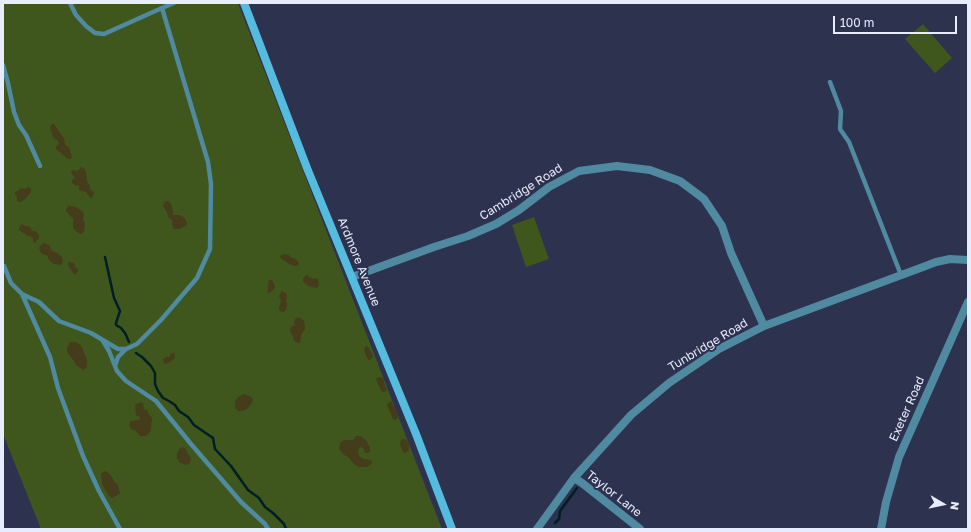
<!DOCTYPE html>
<html>
<head>
<meta charset="utf-8">
<style>
  body { margin:0 }
  #map { position:relative; width:971px; height:532px; overflow:hidden; background:#2d324e; font-family:"Golos Text",sans-serif }
  canvas { display:block }
  .frame { position:absolute; inset:0; border:4px solid #e7ecfe; pointer-events:none }
  .north { position:absolute; left:923px; top:484px; width:40px; height:40px; -webkit-text-stroke:3px #2d324e; paint-order:stroke; rotate:99deg; font-size:11px; font-weight:700; line-height:16px; text-align:center; color:#e7ecfe }
  .north::after { content:''; display:block; margin:auto; width:14px; height:18px; background:#e7ecfe; clip-path:polygon(50% 0,100% 100%,50% 72%,0 100%) }
  .scale { position:absolute; left:833px; top:16px; width:124px; height:18px; box-sizing:border-box; border:2px solid #e7ecfe; border-top:0; padding-left:5px; font-size:12px; line-height:14px; white-space:nowrap; color:#e7ecfe; -webkit-text-stroke:3px #2d324e; paint-order:stroke }
</style>
</head>
<body>
<div id="map">
<canvas width="971" height="532"></canvas>
<div class="frame"></div>
<div class="north">N</div>
<div class="scale">100 m</div>
</div>
<script>
const ctx = document.querySelector('canvas').getContext('2d');
ctx.lineJoin = 'round';
function fill(path, color) { ctx.fillStyle = color; ctx.fill(path, 'evenodd'); }
const toPath = rows => new Path2D(rows.map(r => 'M' + r).join(''));
function strokePath(path, color, width, dash) { ctx.strokeStyle = color; ctx.lineWidth = width; ctx.lineCap = dash ? 'butt' : 'round'; ctx.setLineDash(dash || []); ctx.stroke(path); }
function write(font, color, halo, rows, align = 'center') {
  ctx.font = font + ' "Golos Text",sans-serif'; ctx.lineWidth = 4; ctx.setLineDash([]); ctx.textBaseline = 'middle'; ctx.strokeStyle = halo; ctx.fillStyle = color; for (const [text, x, y, turn = 0] of rows) {
    ctx.save(); ctx.translate(x, y); ctx.rotate((+turn || 0) * Math.PI / 180); ctx.textAlign = isNaN(turn) ? turn : align; if (halo) ctx.strokeText(text, 0, 0); ctx.fillText(text, 0, 0); ctx.restore();
  }
}
const green = toPath([
  [3,3,77,3,78,5,82,3,238,3,442,529,41,529,3,434],
  [923,24,952,58,935,73,905,39],
  [534,217,549,259,526,267,512,225]
]);
const sand = toPath([
  [52,124,54,124,59,132,64,138,65,145,69,147,72,157,71,159,68,159,56,149,56,146,59,144,58,141,53,137,50,127],
  [80,167,84,168,86,171,87,181,90,186,90,189,94,192,93,196,91,199,86,192,79,190,79,185,76,186,72,183,72,180,75,178,72,174,71,171,73,170,76,171,80,169],
  [29,187,31,189,31,192,27,197,21,202,18,202,17,199,17,197,15,194,15,192,19,190,20,188,25,189],
  [166,201,169,201,172,206,173,215,180,215,185,218,187,224,184,227,179,229,174,229,172,224,172,220,168,217,167,212,163,206,164,203],
  [68,206,76,207,82,211,84,214,83,219,85,224,84,231,82,234,80,234,77,232,73,228,73,218,70,216,66,211,67,208],
  [22,224,25,226,27,226,30,227,32,231,35,231,39,235,39,237,36,242,35,243,33,242,33,238,30,236,28,236,19,230,19,228],
  [45,243,50,246,51,250,57,253,62,257,63,262,61,265,54,264,49,260,47,255,44,255,41,253,39,248,42,244],
  [287,254,290,256,291,258,294,258,296,260,297,260,299,264,297,266,294,266,289,264,282,259,280,257,281,255],
  [69,262,74,263,75,267,78,269,78,271,76,274,74,274,69,267,68,264],
  [306,275,308,275,309,277,313,279,316,278,318,280,319,285,317,288,308,286,303,281,303,278],
  [269,280,272,280,275,286,274,289,270,293,267,292,268,289,268,284],
  [282,291,287,294,286,301,287,303,287,306,285,311,282,312,280,311,279,309,281,301,279,296],
  [299,317,304,321,305,326,305,329,301,335,300,343,298,343,294,341,293,336,291,334,290,329,292,326,296,325,294,323,295,319],
  [70,342,75,342,81,345,87,360,87,366,86,368,83,370,75,364,74,361,67,352,67,348],
  [366,346,369,348,373,356,372,358,371,359,369,360,367,358,364,349],
  [172,353,174,353,175,355,175,358,168,363,165,364,163,361,163,359,166,357,169,357],
  [378,377,383,378,385,386,387,390,387,391,383,392,381,391,376,379],
  [244,394,247,395,251,397,253,399,252,403,247,409,242,411,238,411,235,408,235,401,238,397],
  [391,401,397,412,398,418,395,420,393,419,387,405,388,403],
  [141,402,143,403,144,409,148,411,148,413,152,418,151,429,150,432,146,436,140,436,136,431,131,429,129,424,131,421,138,420,140,419,140,417,136,415,135,405],
  [356,436,360,436,366,440,368,444,370,447,370,452,368,453,365,453,363,448,361,447,359,448,358,451,359,456,364,459,371,460,372,463,369,466,365,467,359,467,354,464,349,458,343,454,339,449,340,443,344,440,353,440],
  [404,439,406,440,409,443,409,450,405,453,403,452,400,444,401,440],
  [183,447,186,449,187,453,190,456,191,460,189,464,186,465,179,462,177,458,177,453,179,449],
  [105,471,110,474,114,481,118,485,120,493,116,496,112,498,108,495,102,484,101,474]
]);
const stream = toPath([
  [105,257,114,298,120,311,116,323,116,325,121,328,125,333,129,342],
  [136,353,142,357,151,366,155,373,155,384,158,391,163,398,169,401,175,405,179,411,188,417,194,425,213,438,215,449,231,466,248,490,259,498,265,507,273,513,284,524,286,529],
  [555,523,559,519,560,511,577,488]
]);
const lane = toPath([
  [70,3,76,15,86,26,95,33,104,34,162,8],
  [174,3,162,8,208,162,211,184,210,249,197,278,161,320,137,344,126,349,118,357,115,366,117,371,126,381,156,401,191,444,241,502,265,524,268,529],
  [3,65,8,83,14,112,19,125,26,135,40,166],
  [830,82,841,111,840,129,849,142,901,275],
  [4,266,11,283,22,294,39,302,59,321,91,333,118,349,126,349],
  [22,294,50,357,58,388,83,456,99,491,120,529],
  [103,341,109,351,115,366]
]);
const street = toPath([
  [352,277,434,247,468,236,496,224,519,210,549,187,579,171,617,166,650,170,680,181,704,199,722,226,731,253,764,326],
  [574,478,582,483,640,529],
  [537,529,574,478,631,415,669,383,719,349,764,326,923,267,936,262,950,259,968,260],
  [881,529,886,502,899,457,968,302]
]);
const secondary = toPath([
  [244,3,307,168,416,434,452,529]
]);
const streetNames = [
  ["Cambridge Road",521,192,-32],
  ["Ardmore Avenue",359,262,68],
  ["Tunbridge Road",708,345,-31],
  ["Exeter Road",907,409,-66],
  ["Taylor Lane",614,494,38]
];
fill(green, '#3f571c');
fill(sand, '#443c1b');
strokePath(stream, '#001f24', 2.5);
strokePath(lane, '#4f8aa1', 4.5);
strokePath(street, '#4f8aa1', 8);
strokePath(secondary, '#55bbdf', 8);
write('12px', '#e7ecfe', '#2d324e', streetNames);
</script>
</body>
</html>
